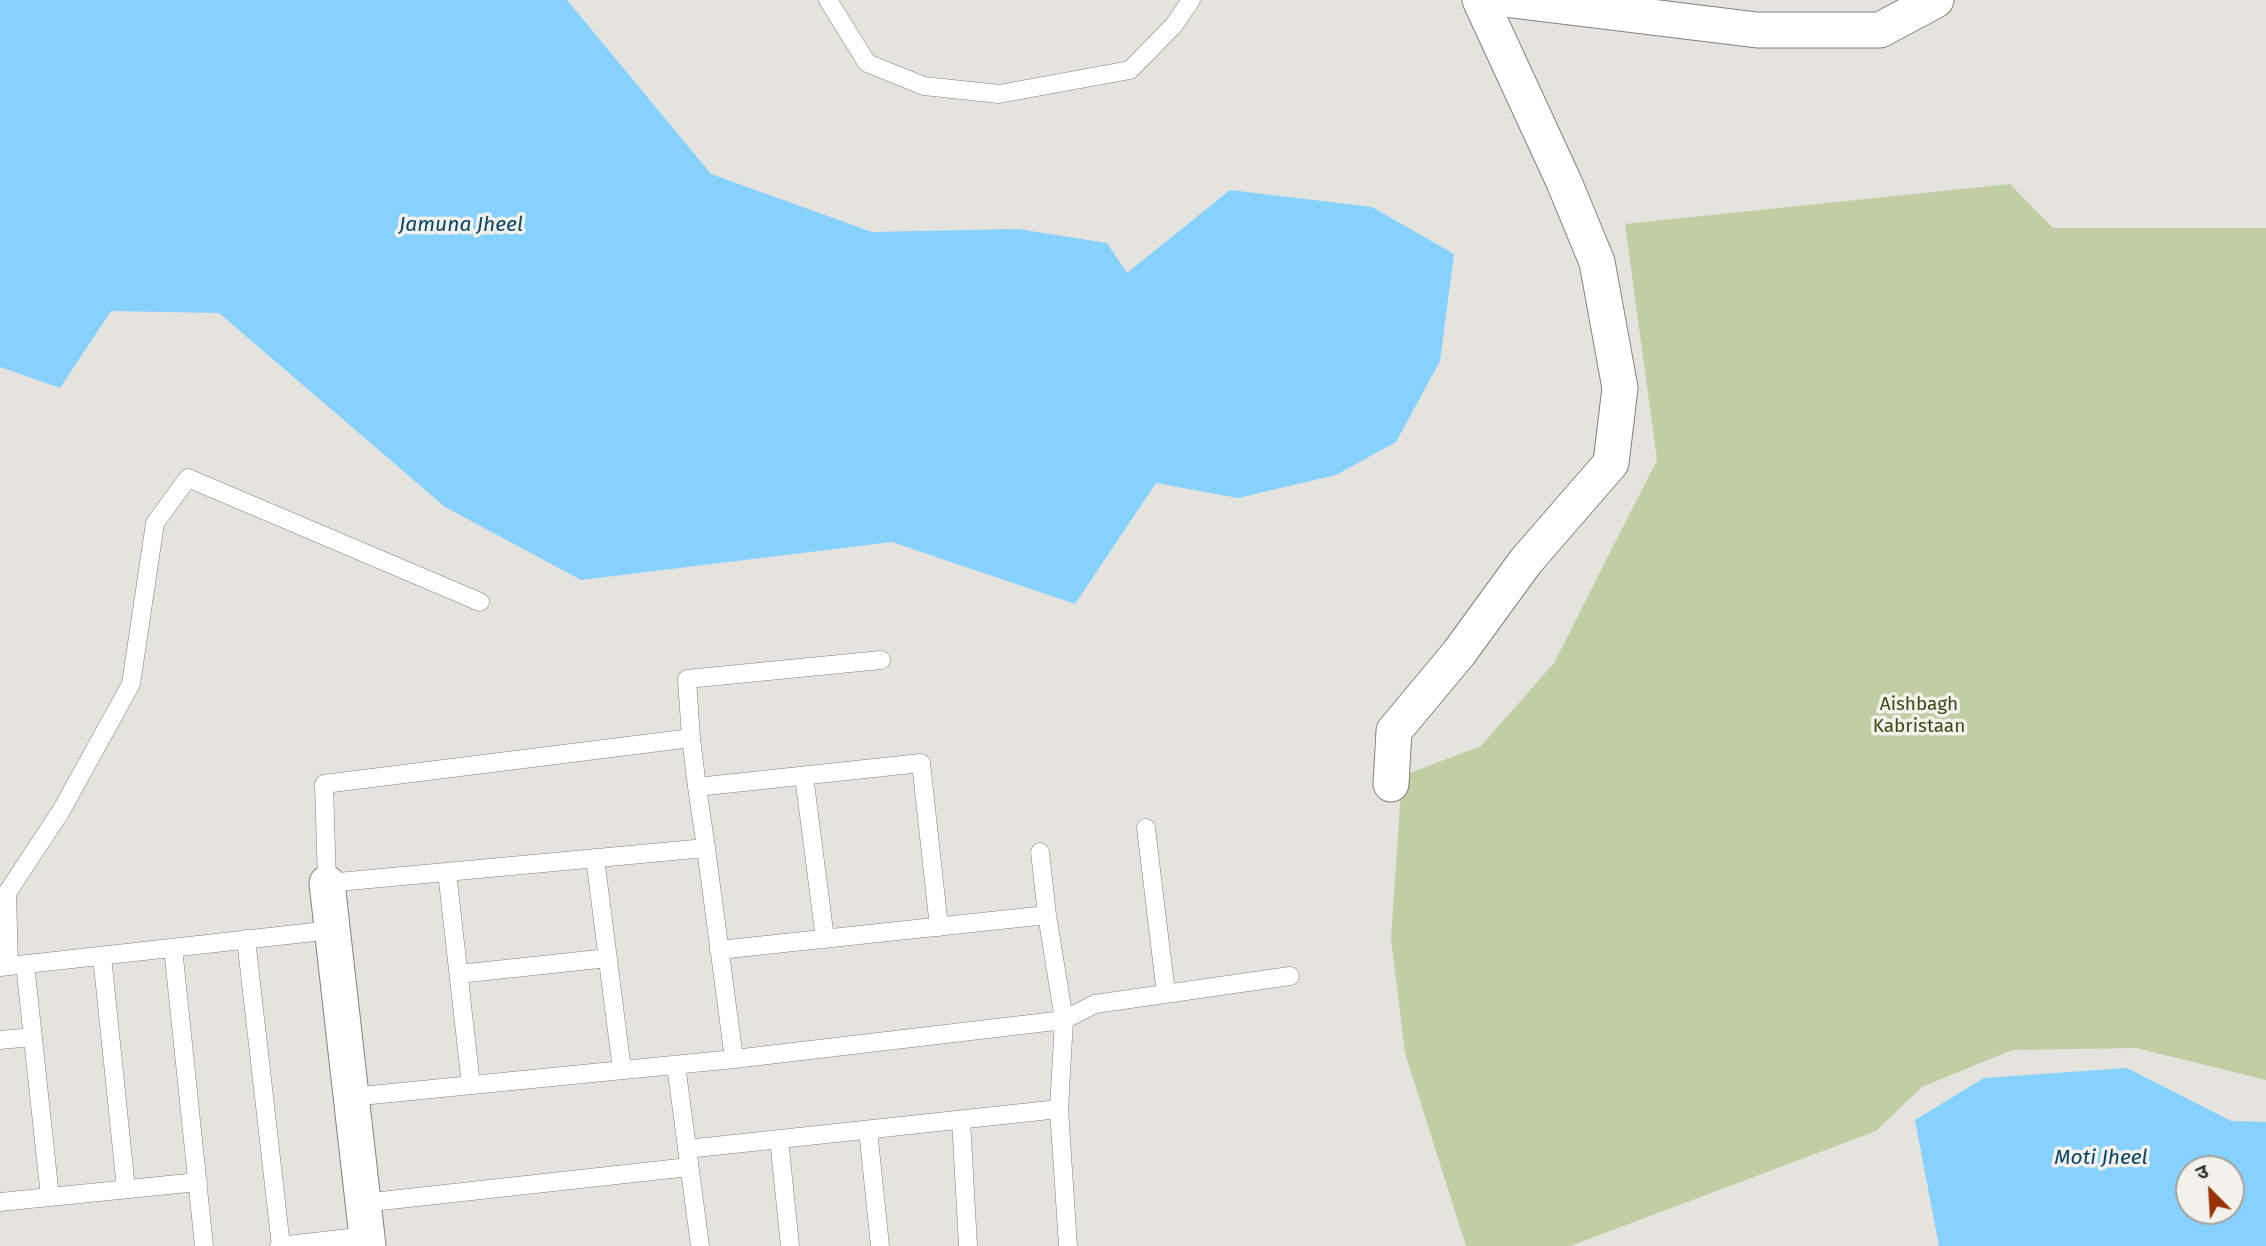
<!DOCTYPE html>
<html>
<head>
<meta charset="utf-8">
<style>
  body { margin:0 }
  #map { position:relative; width:2266px; height:1246px; overflow:hidden; background:#e4e3de; font-family:"Fira Sans","Noto Sans Devanagari",sans-serif }
  canvas { display:block }
  .north { position:absolute; left:2175px; top:1155px; width:70px; height:70px; box-sizing:border-box; background:#f2f1ec; border:2px solid #a3a39f; border-radius:50%; rotate:336deg; font-size:19px; font-weight:700; line-height:28px; text-align:center; color:#2d2d2b }
  .north::after { content:''; display:block; margin:auto; width:24px; height:32px; background:#973302; clip-path:polygon(50% 0,100% 100%,50% 72%,0 100%) }
</style>
</head>
<body>
<div id="map">
<canvas width="2266" height="1246"></canvas>
<div class="north">उ</div>
</div>
<script>
const ctx = document.querySelector('canvas').getContext('2d');
ctx.lineJoin = 'round';
function fill(path, color) { ctx.fillStyle = color; ctx.fill(path, 'evenodd'); }
const toPath = rows => new Path2D(rows.map(r => 'M' + r).join(''));
function strokePath(path, color, width, dash) { ctx.strokeStyle = color; ctx.lineWidth = width; ctx.lineCap = dash ? 'butt' : 'round'; ctx.setLineDash(dash || []); ctx.stroke(path); }
function write(font, color, halo, rows, align = 'center') {
  ctx.font = font + ' "Fira Sans",sans-serif'; ctx.lineWidth = 7; ctx.setLineDash([]); ctx.textBaseline = 'middle'; ctx.strokeStyle = halo; ctx.fillStyle = color; for (const [text, x, y, turn = 0] of rows) {
    ctx.save(); ctx.translate(x, y); ctx.rotate((+turn || 0) * Math.PI / 180); ctx.textAlign = isNaN(turn) ? turn : align; if (halo) ctx.strokeText(text, 0, 0); ctx.fillText(text, 0, 0); ctx.restore();
  }
}
const green = toPath([
  [2010,184,2053,228,2266,228,2266,1080,2136,1048,2012,1050,1922,1087,1876,1131,1570,1246,1466,1246,1405,1053,1391,938,1402,776,1481,746,1554,663,1657,460,1625,224]
]);
const water = toPath([
  [0,0,567,0,711,174,872,232,1018,229,1107,243,1127,273,1230,190,1372,207,1454,254,1440,361,1396,442,1336,475,1238,498,1156,483,1075,604,892,542,581,580,445,507,219,313,111,311,60,388,0,367],
  [2127,1068,2231,1121,2266,1122,2266,1246,1939,1246,1915,1120,1984,1078],
  [2231,1169,2231,1211,2189,1211,2189,1169]
]);
const lane = toPath([
  [828,0,867,63,924,86,999,94,1130,70,1174,25,1191,0],
  [691,738,687,679,881,660],
  [804,776,825,939],
  [697,787,921,763,939,927],
  [1146,828,1166,994],
  [706,848,327,883,324,784,691,738,697,787,706,848,734,1059],
  [1040,852,1047,915,1064,1020,1059,1109,1068,1246],
  [595,858,622,1070],
  [447,872,471,1085],
  [246,939,281,1246],
  [173,948,204,1246],
  [719,950,1047,915],
  [102,956,126,1189],
  [25,964,50,1197],
  [9,966,7,893,61,811,131,684,155,523,188,478,480,602],
  [0,967,332,930],
  [459,974,608,958],
  [0,1040,33,1037],
  [676,1065,700,1246],
  [351,1097,734,1059,1064,1020,1095,1004,1290,976],
  [961,1120,968,1246],
  [868,1130,880,1246],
  [779,1139,790,1246],
  [687,1149,1059,1109],
  [0,1202,198,1182],
  [363,1203,689,1167],
  [279,1246,367,1236]
]);
const street = toPath([
  [1512,0,1757,30,1880,30,1936,0],
  [1391,784,1394,731,1459,653,1526,561,1611,463,1620,388,1597,262,1564,182,1480,0],
  [327,883,368,1246]
]);
const parkNames = [
  ["Aishbagh",1919,705],
  ["Kabristaan",1919,727]
];
const waterNames = [
  ["Jamuna Jheel",461,225],
  ["Moti Jheel",2101,1158]
];
fill(green, '#c1cda3');
fill(water, '#87d1fe');
strokePath(lane, '#82817c', 19);
strokePath(street, '#82817c', 37);
strokePath(lane, '#fff', 18);
strokePath(street, '#fff', 35);
write('19px', '#3c4813', '#f2f1ec', parkNames);
write('italic 21px', '#074563', '#f2f1ec', waterNames);
</script>
</body>
</html>
